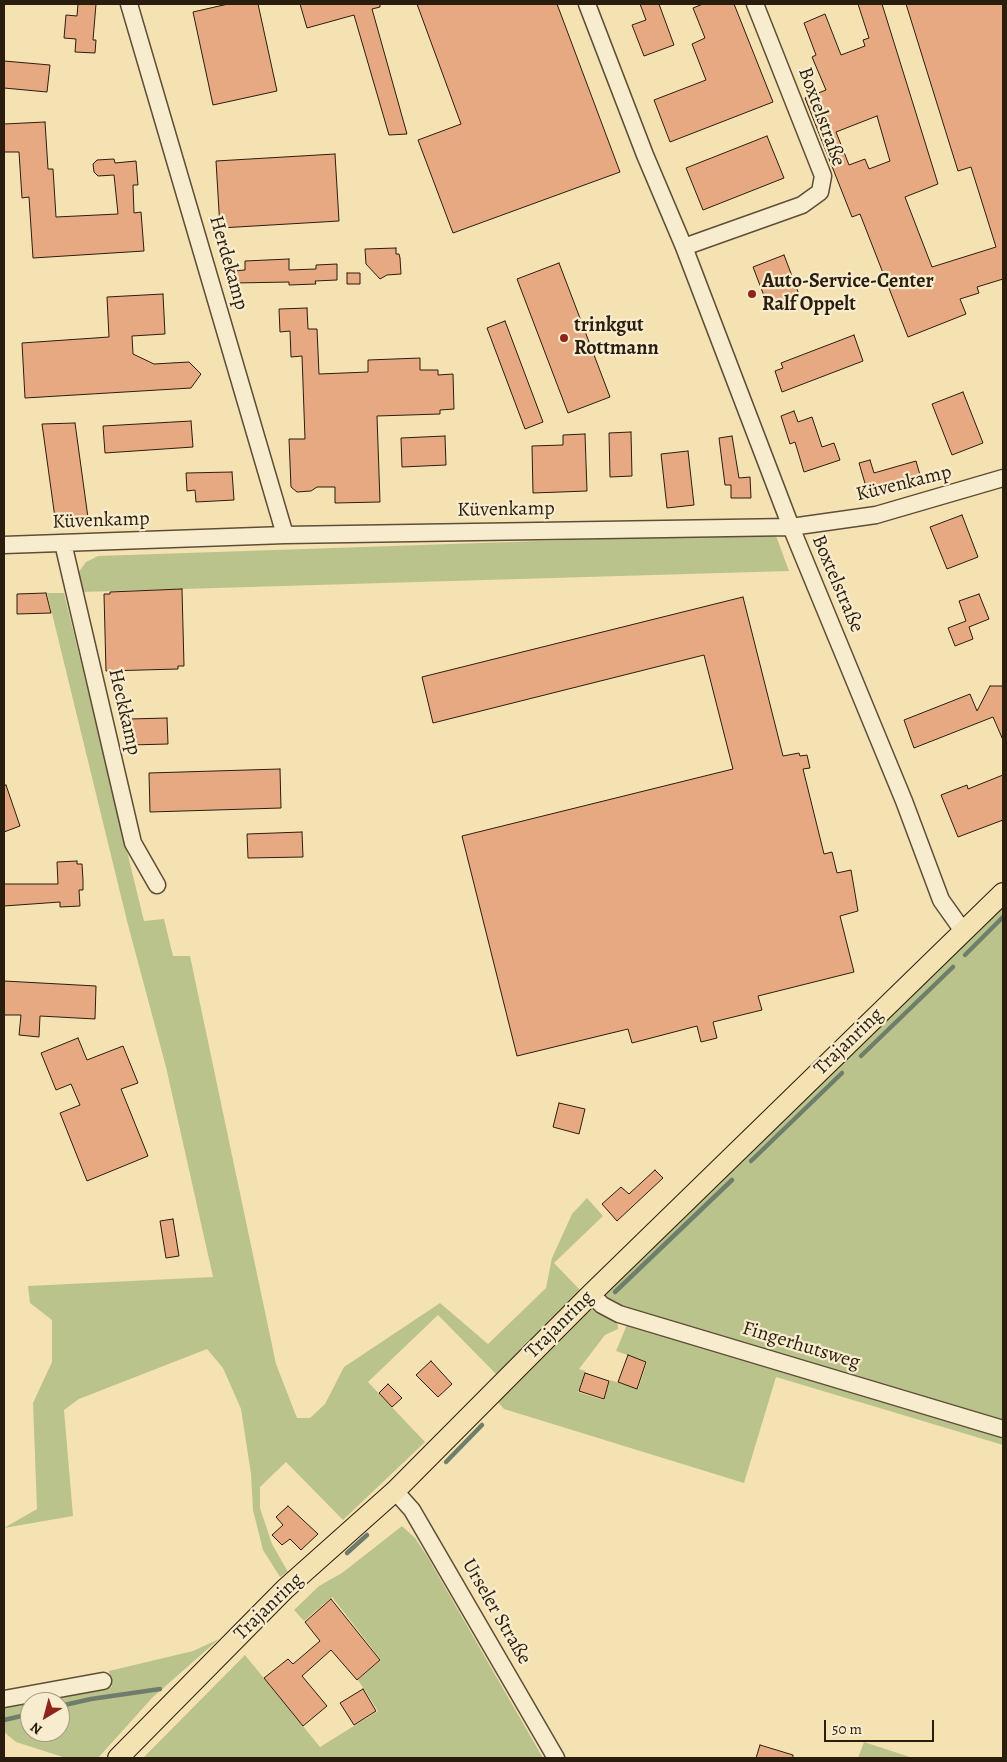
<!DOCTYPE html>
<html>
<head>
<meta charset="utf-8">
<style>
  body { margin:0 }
  #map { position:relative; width:1007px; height:1762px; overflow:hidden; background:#f5e2b3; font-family:Alegreya,serif }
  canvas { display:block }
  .frame { position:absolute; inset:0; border:5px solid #2b1d0e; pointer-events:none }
  .north { position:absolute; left:20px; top:1692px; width:50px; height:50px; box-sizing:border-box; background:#f8ecce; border:1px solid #a69981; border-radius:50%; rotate:217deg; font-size:14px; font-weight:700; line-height:20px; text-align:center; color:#2b1d0e }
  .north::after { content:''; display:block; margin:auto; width:18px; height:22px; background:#8f2418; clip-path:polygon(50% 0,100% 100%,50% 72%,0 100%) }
  .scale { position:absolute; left:824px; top:1720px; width:110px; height:22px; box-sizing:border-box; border:2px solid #2b1d0e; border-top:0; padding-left:6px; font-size:15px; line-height:18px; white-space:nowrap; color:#2b1d0e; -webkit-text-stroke:4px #f8ecce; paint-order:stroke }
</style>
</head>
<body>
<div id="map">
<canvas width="1007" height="1762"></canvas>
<div class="frame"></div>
<div class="north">N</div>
<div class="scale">50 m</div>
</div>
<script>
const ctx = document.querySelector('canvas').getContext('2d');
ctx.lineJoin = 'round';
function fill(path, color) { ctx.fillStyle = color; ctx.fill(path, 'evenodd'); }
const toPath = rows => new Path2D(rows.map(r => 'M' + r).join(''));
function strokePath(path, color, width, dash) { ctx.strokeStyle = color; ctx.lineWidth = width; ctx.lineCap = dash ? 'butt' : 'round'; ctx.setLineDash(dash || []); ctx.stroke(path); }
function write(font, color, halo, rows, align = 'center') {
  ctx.font = font + ' Alegreya,serif'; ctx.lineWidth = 4.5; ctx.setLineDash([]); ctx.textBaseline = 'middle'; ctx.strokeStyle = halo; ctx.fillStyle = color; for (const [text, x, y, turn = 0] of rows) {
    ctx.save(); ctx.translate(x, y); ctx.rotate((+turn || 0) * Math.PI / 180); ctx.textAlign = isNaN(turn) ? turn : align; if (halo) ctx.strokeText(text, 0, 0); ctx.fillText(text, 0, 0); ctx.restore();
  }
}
const green = toPath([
  [775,533,789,571,81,592,78,573,86,562,98,556],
  [47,593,64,593,144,921,164,919,173,956,190,956,276,1364,297,1418,310,1418,325,1404,344,1367,440,1303,488,1344,546,1288,552,1258,572,1214,587,1198,603,1216,554,1263,581,1291,496,1374,438,1315,368,1382,425,1442,343,1520,286,1462,260,1487,260,1508,272,1544,288,1572,280,1577,263,1550,253,1510,251,1474,241,1409,223,1368,207,1349,79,1399,64,1410,73,1516,4,1528,37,1509,33,1403,52,1362,52,1320,30,1303,28,1286,213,1277,166,1067,128,925],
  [1003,906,1003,1424,618,1310,603,1294],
  [587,1306,600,1309,617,1316,618,1329,605,1335,579,1369,585,1371,578,1392,604,1400,610,1380,638,1389,647,1362,616,1351,629,1320,1003,1434,1003,1445,776,1377,744,1483,504,1409,496,1400],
  [402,1526,415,1538,427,1556,543,1758,143,1758,245,1655,320,1747,378,1711,358,1680,381,1660,332,1597,304,1621,294,1610,319,1586,342,1573],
  [219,1639,152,1698,98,1758,66,1758,16,1742,4,1732,4,1706,112,1687,109,1671,193,1651],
  [30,1702,60,1702,60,1732,30,1732],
  [864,1742,913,1758,858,1758]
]);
const stream = toPath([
  [965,955,1003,917],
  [861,1056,953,967],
  [751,1161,842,1073],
  [615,1292,732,1180],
  [446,1462,482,1425],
  [347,1553,367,1535],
  [60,1706,91,1699,160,1689],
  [4,1720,30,1714]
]);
const building = toPath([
  [78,4,96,4,93,40,96,40,95,53,75,52,76,39,64,38,66,15,77,16,78,4],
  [228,4,258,4,277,91,213,105,193,12,228,4],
  [300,4,380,4,380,7,372,9,407,134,389,135,354,15,307,28,300,4],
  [417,4,557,4,620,172,453,233,418,140,461,124,417,4],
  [640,4,659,4,674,45,644,56,632,25,646,20,640,4],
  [703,4,734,4,773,102,670,142,654,100,706,80,692,44,705,38,693,8,703,4],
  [858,4,882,4,938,184,905,197,932,267,996,247,971,167,958,171,906,4,1003,4,1003,279,977,287,979,293,960,299,966,314,908,337,860,214,852,217,805,98,826,90,812,57,816,55,804,23,825,14,841,55,865,46,863,40,869,38,858,4],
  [877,116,890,161,869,169,865,159,849,165,836,132,877,116],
  [4,61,50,65,47,92,4,88,4,61],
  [45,122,48,169,53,169,56,217,118,214,114,175,98,176,94,172,93,164,97,160,114,159,115,163,136,161,138,185,133,185,134,213,141,212,144,251,33,258,29,197,22,198,19,152,4,152,4,124,45,122],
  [767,136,784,178,703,210,686,168,767,136],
  [335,154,339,221,220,228,216,161,335,154],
  [396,248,396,254,399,254,400,258,401,274,387,275,380,279,366,264,365,249,396,248],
  [784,255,800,297,769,309,753,267,784,255],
  [289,259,289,270,316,269,316,265,337,264,337,280,315,281,316,284,289,285,289,282,235,283,234,271,245,270,245,261,289,259],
  [559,263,610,397,568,413,517,279,559,263],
  [347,273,360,273,360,284,347,284,347,273],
  [163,294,165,334,132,336,133,354,154,364,189,362,201,374,191,388,25,398,22,343,109,337,107,297,163,294],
  [307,308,308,329,317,329,319,374,368,372,368,360,420,358,420,370,438,370,438,375,453,374,454,409,440,410,440,414,377,416,380,502,335,503,335,487,317,487,311,491,297,492,291,487,289,439,305,439,302,356,291,357,290,331,280,332,279,309,307,308],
  [505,321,543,422,525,429,487,328,505,321],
  [854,335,863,361,782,392,775,371,783,368,781,363,854,335],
  [963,392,983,443,952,455,932,404,963,392],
  [794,411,798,422,812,417,822,447,834,443,840,460,804,472,795,442,790,444,781,416,794,411],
  [191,421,193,447,105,453,103,426,191,421],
  [75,423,89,525,70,526,69,523,56,525,42,424,75,423],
  [631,432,632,476,610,477,609,433,631,432],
  [585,434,587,491,533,493,532,446,563,445,563,435,585,434],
  [445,436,446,465,402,467,401,438,445,436],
  [732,436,739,478,750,477,751,498,731,498,731,485,725,485,719,438,732,436],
  [688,451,694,505,667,508,661,454,688,451],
  [870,460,874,473,916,461,922,482,869,497,859,463,870,460],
  [232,472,234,500,196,502,195,490,187,491,186,473,232,472],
  [962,515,978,557,947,569,930,527,962,515],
  [182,589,184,666,178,666,178,669,106,671,104,594,110,594,110,592,182,589],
  [46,593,51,613,17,614,17,594,46,593],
  [979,594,989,619,969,627,973,639,955,646,948,628,966,621,959,601,979,594],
  [743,597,783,756,799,753,800,756,807,755,810,768,803,769,824,854,832,852,837,873,851,870,858,911,840,916,854,972,758,996,762,1010,713,1022,717,1038,701,1042,697,1026,632,1043,628,1029,517,1056,462,836,733,769,704,655,433,723,422,677,743,597],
  [990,686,1003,686,1003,740,993,717,914,748,904,720,970,694,977,711,990,686],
  [167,718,168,744,130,745,129,719,167,718],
  [280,769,281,808,150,812,149,773,280,769],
  [1003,775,1003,820,958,837,941,795,967,785,968,789,1003,775],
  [6,785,20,826,4,832,4,786,6,785],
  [302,832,303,857,248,858,247,834,302,832],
  [77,861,77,864,82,864,83,880,83,890,79,890,80,906,60,907,60,902,4,906,4,884,58,884,57,862,77,861],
  [4,981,96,986,95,1019,40,1016,39,1037,19,1035,21,1015,4,1015,4,981],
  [78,1038,87,1060,123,1046,138,1083,121,1089,148,1156,87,1181,60,1113,80,1105,71,1084,56,1090,41,1053,78,1038],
  [559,1103,585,1109,579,1134,553,1127,559,1103],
  [655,1170,663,1178,617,1221,602,1204,621,1187,629,1194,655,1170],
  [173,1219,179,1256,166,1258,160,1221,173,1219],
  [628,1355,646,1362,637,1389,618,1382,628,1355],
  [431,1361,452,1384,438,1397,416,1375,431,1361],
  [585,1373,609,1381,604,1399,579,1391,585,1373],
  [388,1384,402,1398,392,1407,379,1393,388,1384],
  [288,1506,318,1534,301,1550,290,1539,282,1545,272,1535,283,1525,276,1517,288,1506],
  [331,1599,380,1660,357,1680,331,1650,302,1676,327,1706,303,1726,264,1678,288,1659,293,1664,320,1641,305,1622,331,1599],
  [363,1689,376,1711,354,1725,340,1703,363,1689],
  [760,1745,793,1755,793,1758,756,1758,760,1745]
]);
const minor = toPath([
  [129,4,285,535],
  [587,4,645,155,684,247,791,527,904,801,941,900,963,931],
  [684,247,802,205,820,192,823,176,755,4],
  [63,543,133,843,157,885],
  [4,545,285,535,791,527,876,515,1003,478],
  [591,1294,602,1305,619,1314,1003,1429],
  [395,1491,412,1510,556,1758],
  [4,1699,103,1681]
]);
const major = toPath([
  [118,1758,285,1589,395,1491,591,1294,1003,893]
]);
const markers = [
  [752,294,5,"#8f2418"],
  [564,338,5,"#8f2418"]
];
const streetNames = [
  ["Boxtelstraße",821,117,70],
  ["Herdekamp",228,263,74],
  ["Küvenkamp",904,484,-14],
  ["Küvenkamp",506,510,-1],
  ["Küvenkamp",101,521,-2],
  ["Boxtelstraße",837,584,67],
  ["Heckkamp",124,712,77],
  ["Trajanring",849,1042,-44],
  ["Trajanring",560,1325,-45],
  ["Fingerhutsweg",801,1346,17],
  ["Trajanring",269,1607,-44],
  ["Urseler Straße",496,1612,60]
];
const poiNames = [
  ["Auto-Service-Center",762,282],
  ["Ralf Oppelt",762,305],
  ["trinkgut",574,326],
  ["Rottmann",574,349]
];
fill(green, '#bbc38c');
strokePath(stream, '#6f7e6b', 4.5);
fill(building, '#e7a982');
strokePath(building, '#2b1d0e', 1);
strokePath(minor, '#5e4e37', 19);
strokePath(major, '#2b1d0e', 22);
strokePath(minor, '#f8ecce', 16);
strokePath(major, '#f5e2b3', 20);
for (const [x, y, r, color] of markers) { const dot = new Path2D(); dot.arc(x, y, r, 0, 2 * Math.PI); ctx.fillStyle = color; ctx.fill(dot); strokePath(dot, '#f8ecce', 2); }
write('20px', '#2b1d0e', '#f8ecce', streetNames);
write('bold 20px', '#2b1d0e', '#f8ecce', poiNames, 'left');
</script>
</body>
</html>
